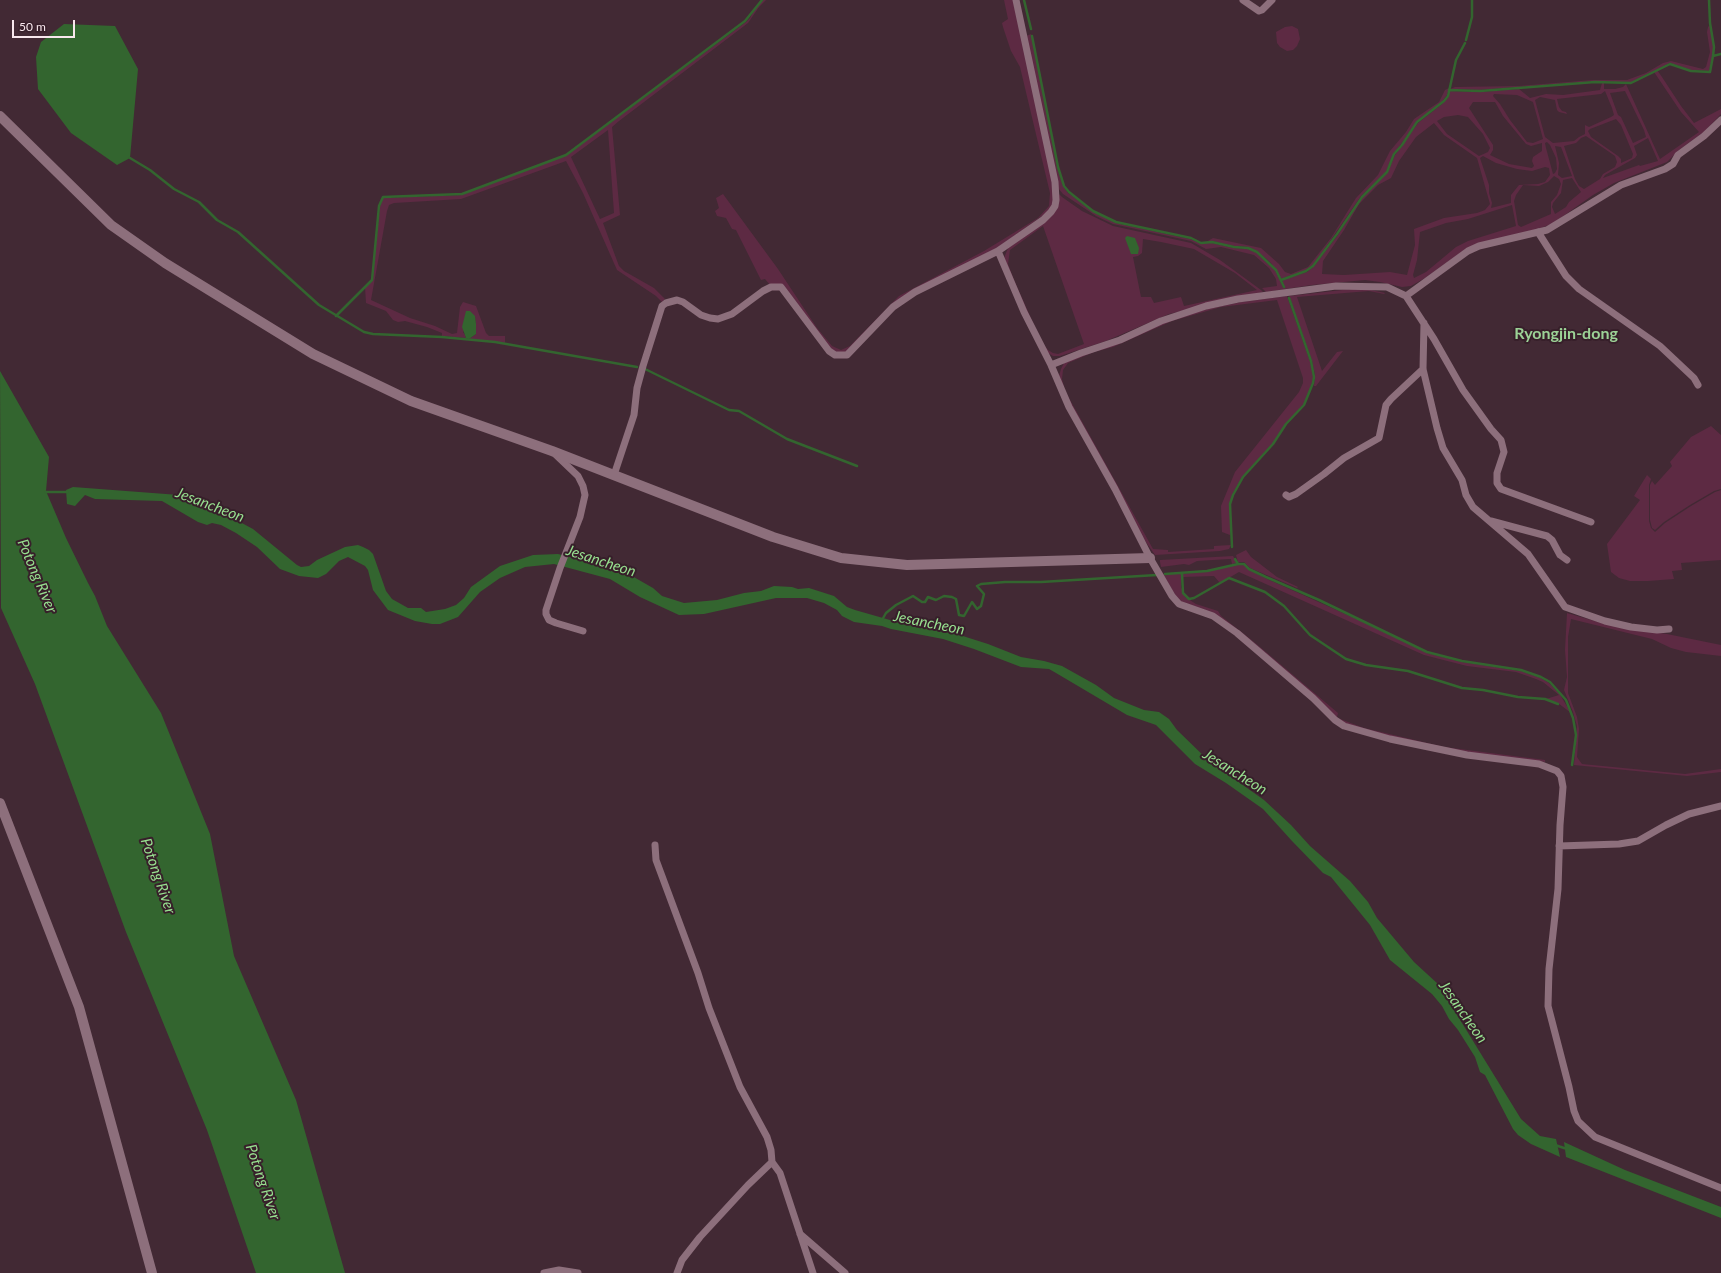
<!DOCTYPE html>
<html>
<head>
<meta charset="utf-8">
<style>
  body { margin:0 }
  #map { position:relative; width:1721px; height:1273px; overflow:hidden; background:#422934; font-family:Lato,sans-serif }
  canvas { display:block }
  .scale { position:absolute; left:12px; top:20px; width:63px; height:18px; box-sizing:border-box; border:2px solid #f8e7ed; border-top:0; padding-left:5px; font-size:12px; line-height:14px; white-space:nowrap; color:#f8e7ed; -webkit-text-stroke:3px #371f2a; paint-order:stroke }
</style>
</head>
<body>
<div id="map">
<canvas width="1721" height="1273"></canvas>
<div class="scale">50 m</div>
</div>
<script>
const ctx = document.querySelector('canvas').getContext('2d');
ctx.lineJoin = 'round';
function fill(path, color) { ctx.fillStyle = color; ctx.fill(path, 'evenodd'); }
const toPath = rows => new Path2D(rows.map(r => 'M' + r).join(''));
function strokePath(path, color, width, dash) { ctx.strokeStyle = color; ctx.lineWidth = width; ctx.lineCap = dash ? 'butt' : 'round'; ctx.setLineDash(dash || []); ctx.stroke(path); }
function write(font, color, halo, rows, align = 'center') {
  ctx.font = font + ' Lato,sans-serif'; ctx.lineWidth = 4; ctx.setLineDash([]); ctx.textBaseline = 'middle'; ctx.strokeStyle = halo; ctx.fillStyle = color; for (const [text, x, y, turn = 0] of rows) {
    ctx.save(); ctx.translate(x, y); ctx.rotate((+turn || 0) * Math.PI / 180); ctx.textAlign = isNaN(turn) ? turn : align; if (halo) ctx.strokeText(text, 0, 0); ctx.fillText(text, 0, 0); ctx.restore();
  }
}
const green = toPath([
  [763,0,766,0,759,7,748,23,619,121,612,127,620,215,603,223,619,266,624,271,654,288,665,299,662,302,656,296,617,270,583,193,566,161,461,199,394,203,389,205,387,211,371,300,410,318,435,326,452,334,457,333,460,307,463,302,476,306,486,333,489,336,505,336,505,343,469,339,476,334,475,316,463,332,465,335,466,338,442,336,442,333,427,327,405,321,398,322,393,320,386,311,366,303,365,287,372,280,380,206,383,198,462,195,566,155,746,22,750,18,755,8],
  [608,130,614,213,600,219,571,157],
  [1004,0,1013,0,1029,72,1053,185,1054,201,1049,211,997,248,909,294,847,353,834,353,785,290,770,285,765,279,761,280,736,230,732,229,726,218,717,216,715,211,719,208,716,198,723,194,778,269,817,328,832,346,841,350,850,346,899,296,984,251,1038,218,1049,206,1050,193,1020,67,1011,51,1003,27,1002,23,1008,19],
  [1710,25,1714,51,1709,71,1691,70,1670,63,1631,83,1594,81,1479,90,1450,89,1455,87,1519,86,1593,80,1627,80,1646,73,1663,63,1671,61,1703,69,1706,67,1710,52,1707,32,1708,27],
  [1292,26,1298,29,1300,39,1297,46,1293,50,1287,51,1280,47,1277,43,1276,32,1285,27],
  [1031,34,1046,102,1057,167,1063,186,1068,193,1093,211,1116,223,1190,239,1201,243,1212,243,1234,248,1248,249,1257,253,1275,270,1283,287,1284,286,1282,280,1307,272,1314,266,1338,235,1362,197,1387,173,1395,155,1418,123,1442,104,1448,96,1449,91,1480,92,1519,89,1530,98,1546,94,1563,95,1600,90,1602,83,1604,83,1604,89,1615,89,1623,87,1626,84,1660,159,1699,132,1681,112,1654,72,1657,70,1662,77,1681,106,1694,123,1721,109,1721,114,1704,132,1679,150,1667,162,1614,183,1593,195,1552,224,1535,230,1466,249,1425,278,1411,286,1402,287,1380,282,1365,280,1312,285,1266,292,1262,288,1277,286,1276,279,1269,268,1254,255,1221,247,1206,249,1191,241,1113,224,1096,216,1063,194,1058,188,1026,36],
  [1605,91,1612,108,1614,115,1611,117,1589,127,1585,125,1585,134,1579,137,1574,141,1553,143,1545,137,1535,100,1540,97,1555,100,1557,110,1559,112,1567,114,1566,112,1562,111,1559,107,1557,99,1601,94],
  [1625,91,1644,130,1646,137,1633,143,1621,117,1618,115,1610,93],
  [1494,94,1517,95,1533,102,1543,139,1533,143,1527,142,1510,120,1500,104,1493,96],
  [1473,102,1495,102,1503,116,1526,144,1531,146,1542,143,1542,151,1533,157,1532,161,1534,166,1532,168,1509,164,1490,155,1493,150,1493,145,1469,108],
  [1458,115,1468,117,1483,134,1490,148,1488,152,1479,156,1447,134,1437,121,1444,117],
  [1616,119,1621,125,1633,154,1632,158,1621,163,1621,159,1618,156,1591,137,1588,131,1590,129],
  [1434,123,1444,135,1477,158,1490,204,1485,210,1477,213,1444,218,1414,229,1415,245,1407,275,1390,272,1344,275,1322,274,1323,261,1344,230,1359,204,1378,185,1391,178,1399,161,1416,137],
  [1586,136,1615,156,1617,162,1615,167,1603,174,1600,179,1584,189,1579,186,1575,179,1564,146,1576,143,1581,138],
  [1648,138,1658,161,1640,166,1639,165,1603,178,1605,175,1635,158,1637,155,1634,146],
  [1547,142,1550,145,1556,158,1557,169,1555,173,1553,174,1546,148,1545,143],
  [1555,146,1561,147,1572,176,1562,178,1558,175,1559,163],
  [1483,156,1496,163,1517,169,1532,171,1545,167,1549,168,1550,175,1545,182,1538,184,1519,185,1511,195,1511,203,1491,208,1492,203,1489,193,1489,185,1480,158],
  [1554,176,1559,179,1561,184,1557,195,1551,202,1551,214,1521,227,1518,225,1514,201,1516,195,1523,185,1539,186,1548,182],
  [1572,178,1581,192,1569,202,1566,207,1555,214,1552,207,1553,203,1561,193,1563,180],
  [1512,205,1516,226,1468,241,1456,247,1426,272,1414,278,1413,275,1417,260,1420,232,1446,223,1468,219],
  [1449,88,1447,95,1441,103,1417,122,1394,154,1386,172,1361,196,1319,257,1313,266,1306,270,1281,279,1271,263,1257,251,1248,247,1234,246,1212,241,1206,242,1213,238,1261,248,1279,264,1285,272,1291,274,1308,267,1331,238,1356,198,1378,175,1390,151,1406,132,1414,119,1439,102,1445,90],
  [1058,193,1062,197,1082,211,1113,226,1191,243,1220,260,1261,290,1263,292,1169,314,1106,341,1060,356,1053,356,1048,353,1041,345,1004,258,1008,248,1043,223],
  [1043,226,1084,344,1058,354,1053,353,1048,350,1041,341,1014,280,1008,264,1010,250],
  [1143,239,1161,242,1194,249,1235,273,1257,290,1184,306,1181,297,1154,303,1151,297,1141,297,1133,257,1138,256,1142,253],
  [1351,289,1367,289,1385,293,1384,294,1369,291,1297,297,1322,371,1337,352,1343,351,1316,386,1314,386,1315,375,1312,361,1289,296],
  [1287,296,1310,361,1314,377,1312,383,1304,404,1286,424,1273,444,1243,477,1232,495,1230,504,1230,535,1222,532,1221,506,1235,472,1299,392,1303,383,1303,378,1277,300,1221,307,1172,321,1113,347,1094,352,1068,363,1063,370,1062,379,1065,391,1153,549,1168,550,1168,552,1214,549,1214,546,1231,545,1229,549,1220,551,1155,555,1143,538,1072,408,1059,376,1061,369,1064,363,1160,324,1190,313,1241,302],
  [1711,426,1721,435,1721,489,1714,491,1690,505,1664,522,1655,530,1652,528,1650,520,1650,485,1652,481,1655,485,1672,466,1670,462,1691,437],
  [1647,475,1651,479,1649,485,1649,521,1651,528,1655,532,1665,523,1691,506,1715,492,1721,490,1721,560,1681,563,1682,570,1672,571,1674,579,1648,581,1630,581,1619,578,1611,572,1607,544,1640,500,1634,496],
  [1246,550,1251,557,1277,577,1298,587,1297,588,1250,568,1244,562,1238,562,1236,555],
  [1233,556,1237,563,1232,564,1231,559,1229,559,1197,561,1189,565,1184,564,1161,567,1160,562,1160,560],
  [1239,564,1244,565,1249,569,1265,578,1390,634,1427,653,1462,662,1521,671,1541,678,1549,683,1559,693,1571,713,1558,703,1546,699,1559,695,1543,682,1536,679,1516,672,1467,666,1424,655,1239,572,1220,583,1214,576,1183,577,1182,574,1207,571],
  [1163,574,1181,574,1181,587,1185,597,1196,604,1218,611,1221,616,1254,642,1338,713,1337,717,1340,719,1364,728,1444,747,1545,760,1545,762,1464,753,1364,730,1344,723,1336,719,1253,642,1228,624,1178,600],
  [1567,613,1605,624,1639,630,1667,634,1721,645,1721,656,1686,652,1671,648,1652,639,1571,619,1568,637,1568,693,1577,717,1579,729,1577,757,1579,760,1582,764,1685,774,1721,769,1721,772,1687,776,1574,765,1577,726,1573,712,1564,690,1567,677,1565,650]
]);
const water = toPath([
  [64,24,115,26,138,69,130,158,117,165,71,133,38,89,36,57,41,42],
  [1127,236,1135,238,1139,248,1138,254,1131,254,1125,238],
  [466,311,470,311,475,316,476,324,476,334,469,339,466,338,462,327],
  [0,371,49,457,46,491,66,538,88,583,95,596,107,626,161,713,210,834,234,956,296,1100,345,1273,256,1273,207,1130,126,932,35,684,1,608],
  [73,487,179,495,185,496,197,504,229,511,236,516,238,521,253,529,297,565,301,567,309,566,317,560,345,547,358,545,363,547,369,550,373,554,386,591,392,599,408,608,421,608,426,612,445,609,456,605,464,598,471,587,500,566,533,555,558,554,600,565,632,576,653,588,662,596,684,603,717,600,744,593,761,591,774,586,792,587,798,589,809,588,834,596,847,607,855,610,904,624,944,630,988,644,1021,657,1044,661,1062,666,1096,685,1114,698,1144,710,1159,712,1169,719,1177,730,1209,761,1264,800,1291,825,1310,846,1350,881,1368,902,1377,918,1414,962,1438,984,1521,1119,1540,1136,1556,1139,1560,1157,1531,1144,1518,1135,1513,1129,1485,1075,1480,1072,1475,1057,1458,1030,1449,1019,1442,1006,1432,994,1390,960,1370,925,1331,877,1323,873,1292,841,1263,809,1226,783,1195,764,1156,725,1127,715,1056,673,1049,669,1021,667,974,649,943,639,891,629,882,626,854,622,842,616,837,610,824,603,807,598,776,598,704,614,679,615,640,597,610,579,554,564,525,567,500,578,480,592,458,617,440,624,432,624,415,621,388,610,373,590,368,570,365,566,348,557,339,561,326,574,318,578,299,576,280,569,257,547,236,533,221,525,212,523,207,525,198,522,162,501,95,499,85,495,75,506,67,504,66,490],
  [1564,1142,1625,1170,1721,1207,1721,1218,1566,1157]
]);
const stream = toPath([
  [1024,0,1031,29],
  [1709,0,1710,23,1714,47,1713,56],
  [1032,36,1058,167,1064,186,1069,192,1093,211,1116,222,1191,238,1201,243,1212,242,1234,247,1248,248,1257,252,1276,270,1284,287],
  [1466,40,1472,17,1472,0],
  [1449,90,1480,91,1595,82,1631,83,1670,64,1691,71,1710,72,1713,56,1721,54],
  [130,158,150,170,174,189,199,202,217,220,238,232,319,305,364,332,373,334,442,337,495,342,637,367],
  [1281,280,1306,271,1313,266,1337,234,1362,197,1387,172,1394,154,1402,145,1417,122,1444,101,1448,96,1456,60,1465,43],
  [336,316,372,280,379,206,383,197,462,194,566,155,745,21,762,0],
  [645,369,729,410,739,411,787,439,857,466],
  [45,492,68,492],
  [1232,547,1230,504,1233,495,1243,477,1273,444,1286,424,1304,405,1313,383,1314,377,1311,361,1289,298],
  [1238,564,1244,564,1249,569,1266,577,1319,600,1427,652,1462,661,1521,670,1541,677,1550,682,1566,700,1573,718,1576,735,1572,765],
  [1182,573,1183,593,1189,599,1194,598,1229,578,1265,592,1284,606,1310,635,1346,659,1366,665,1408,671,1462,688,1483,690,1518,697,1545,699,1558,704],
  [1165,574,1207,571,1238,564,1235,559],
  [882,620,886,613,896,605,913,596,922,602,925,602,928,597,936,600,944,596,952,597,956,599,959,615,964,616,972,602,977,609,981,606,984,594,977,586,981,584,1005,582,1041,582,1157,575],
  [1555,1145,1567,1149]
]);
const street = toPath([
  [1243,0,1259,11,1262,10,1272,0],
  [1538,232,1566,276,1579,289,1660,346,1694,378,1698,385],
  [998,251,1024,312,1051,365,1069,407,1115,489,1150,558,1172,596,1179,604,1213,616,1237,633,1313,698,1335,720,1344,726,1390,739,1467,755,1539,764,1557,771,1561,776,1563,787,1560,825,1558,889,1549,969,1548,1006,1569,1087,1574,1111,1578,1121,1595,1137,1721,1188],
  [1406,296,1468,251,1479,246,1547,230,1621,185,1665,169,1673,164,1678,155,1704,136,1721,120],
  [1424,323,1423,369,1437,428,1443,448,1462,480,1466,495,1473,507,1528,554,1565,607,1605,621,1631,627,1657,630,1669,629],
  [1051,365,1081,353,1120,340,1161,321,1206,306,1238,299,1336,286,1387,287,1406,296,1434,339,1463,390,1491,429,1501,440,1504,452,1497,473,1497,483,1501,489,1591,522],
  [556,455,578,476,583,486,585,495,580,517,560,568,546,610,546,614,549,620,556,623,583,631],
  [614,475,634,415,637,388,643,366,662,306,666,303,677,300,683,302,701,315,710,318,718,319,732,314,763,291,771,287,781,287,829,351,835,355,847,355,893,307,915,292,998,251,1043,220,1051,212,1055,206,1056,200,1055,182,1016,0],
  [1286,495,1289,497,1296,494,1324,474,1344,458,1379,438,1386,405,1391,399,1423,369],
  [1491,521,1547,536,1552,540,1560,555,1567,560],
  [655,845,656,860,698,973,709,1008,740,1087,767,1137,771,1150,772,1162,780,1173,813,1273],
  [1559,846,1619,844,1638,841,1666,825,1689,814,1721,806],
  [800,1234,845,1273],
  [544,1273,559,1270,578,1273],
  [677,1273,682,1260,700,1237,748,1185,772,1162]
]);
const secondary = toPath([
  [0,116,111,225,165,263,313,354,411,401,552,451,773,537,841,558,907,565,1150,558],
  [0,803,79,1007,152,1273]
]);
const waterNames = [
  ["Jesancheon",210,505,21],
  ["Jesancheon",601,561,18],
  ["Potong River",37,576,67],
  ["Jesancheon",929,623,11],
  ["Jesancheon",1235,772,32],
  ["Potong River",158,876,71],
  ["Jesancheon",1463,1012,55],
  ["Potong River",263,1182,71]
];
const quarterNames = [
  ["Ryongjin-dong",1566,334]
];
fill(green, '#5d2a43');
fill(water, '#33652f');
strokePath(stream, '#33652f', 2.5);
strokePath(street, '#8d6f7c', 7);
strokePath(secondary, '#8d6f7c', 10);
write('italic 15px', '#97df8f', '#371f2a', waterNames);
write('bold 16px', '#9cd296', '#371f2a', quarterNames);
</script>
</body>
</html>
